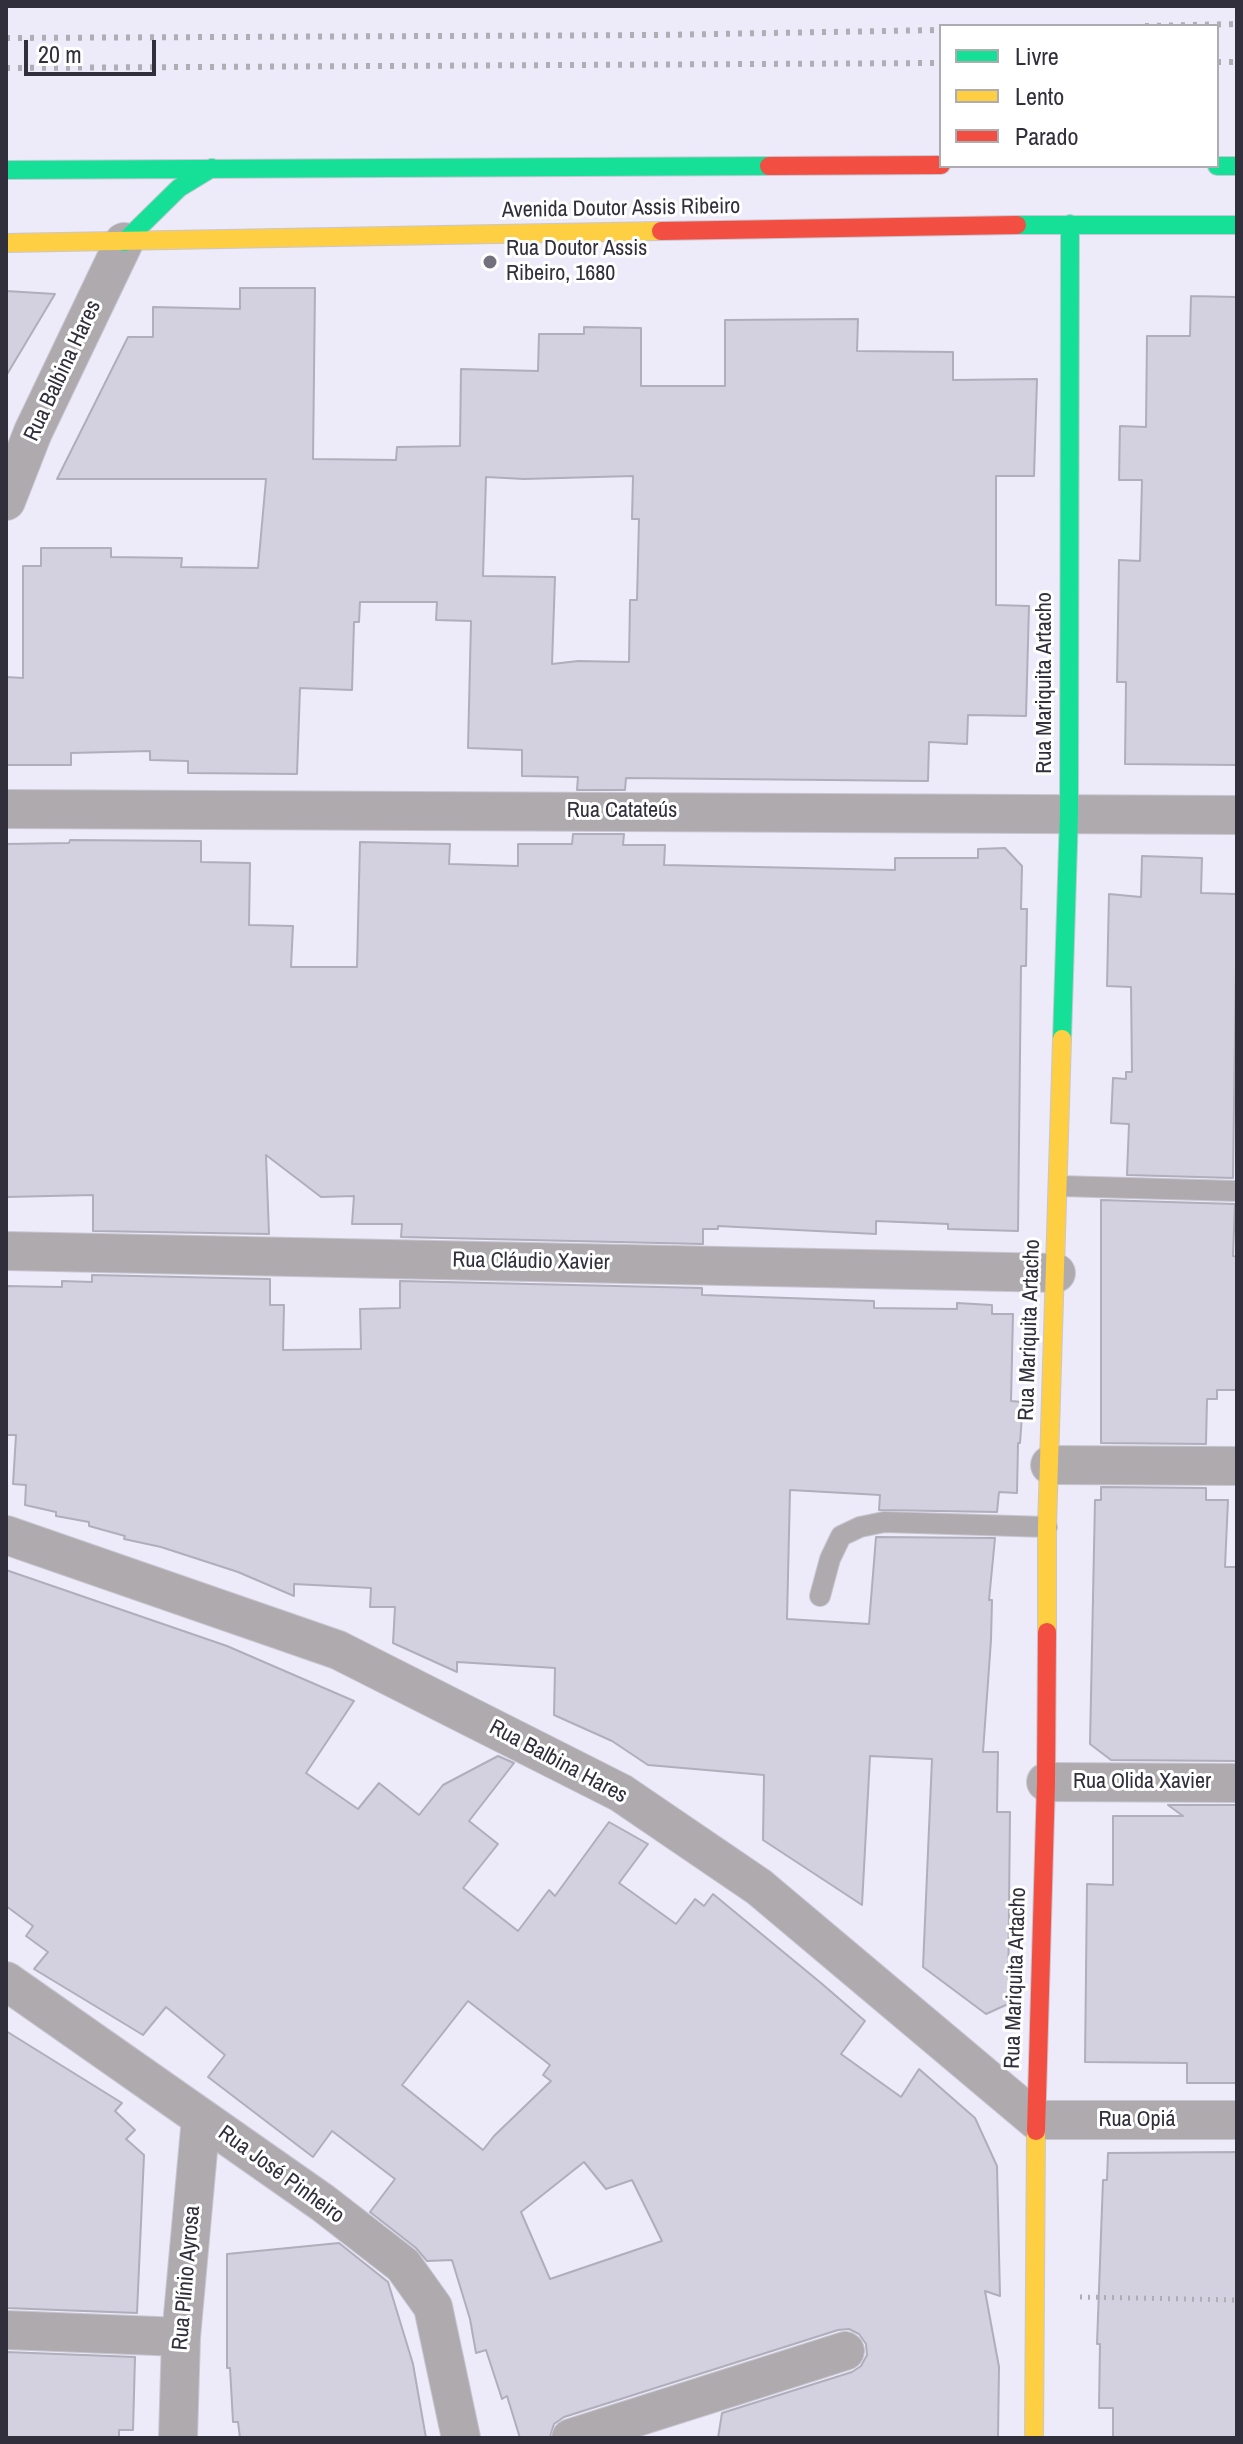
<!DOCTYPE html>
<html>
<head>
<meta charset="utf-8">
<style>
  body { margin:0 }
  #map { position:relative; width:1243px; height:2444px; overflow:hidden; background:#edebf9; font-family:"Archivo Narrow",sans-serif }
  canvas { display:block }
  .frame { position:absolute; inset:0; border:8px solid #312f3b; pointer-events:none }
  .legend { position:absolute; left:939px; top:24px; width:280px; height:144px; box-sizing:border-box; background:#fff; border:2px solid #adacb1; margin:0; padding:10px 14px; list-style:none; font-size:24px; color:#312f3b }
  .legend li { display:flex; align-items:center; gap:16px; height:40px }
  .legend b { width:40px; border:2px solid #adacb1 }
  .scale { position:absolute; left:24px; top:40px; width:132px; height:36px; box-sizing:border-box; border:4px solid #312f3b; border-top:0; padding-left:10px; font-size:24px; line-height:28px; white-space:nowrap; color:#312f3b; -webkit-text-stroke:6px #fff; paint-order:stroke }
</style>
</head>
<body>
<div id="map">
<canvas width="1243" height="2444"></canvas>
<div class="frame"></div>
<ul class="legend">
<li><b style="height:10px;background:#16e098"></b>Livre</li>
<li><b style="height:10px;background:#ffcf43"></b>Lento</li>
<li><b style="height:10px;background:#f24e42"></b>Parado</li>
</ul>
<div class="scale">20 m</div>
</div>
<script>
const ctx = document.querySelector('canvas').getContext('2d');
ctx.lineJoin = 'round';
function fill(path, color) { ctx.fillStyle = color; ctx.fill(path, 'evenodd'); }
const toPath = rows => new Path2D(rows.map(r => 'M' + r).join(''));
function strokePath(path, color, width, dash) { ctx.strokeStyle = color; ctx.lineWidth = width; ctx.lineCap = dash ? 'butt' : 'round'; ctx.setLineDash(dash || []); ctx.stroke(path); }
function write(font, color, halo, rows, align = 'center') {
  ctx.font = font + ' "Archivo Narrow",sans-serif'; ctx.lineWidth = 6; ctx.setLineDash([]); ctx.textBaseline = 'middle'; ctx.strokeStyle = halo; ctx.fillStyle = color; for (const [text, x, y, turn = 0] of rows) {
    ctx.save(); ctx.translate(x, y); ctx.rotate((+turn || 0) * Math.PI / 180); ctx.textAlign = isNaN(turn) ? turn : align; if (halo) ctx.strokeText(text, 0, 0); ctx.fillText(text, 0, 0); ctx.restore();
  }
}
const building = toPath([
  [240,288,315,288,313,459,396,460,397,447,460,446,461,369,538,371,539,334,584,334,584,327,641,328,641,386,725,386,725,320,858,319,857,351,953,352,953,380,1037,379,1034,476,996,476,996,605,1029,606,1026,716,968,715,967,744,929,742,928,781,626,778,625,790,577,790,578,777,522,776,522,750,468,748,471,621,436,620,437,602,360,602,359,622,354,622,352,690,300,688,297,774,188,773,188,761,150,760,150,751,71,753,71,765,6,765,6,677,23,678,23,566,41,566,41,548,111,548,111,557,182,558,181,567,258,568,266,479,57,479,128,337,153,337,153,307,240,309,240,288],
  [633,476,632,519,639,519,637,600,630,600,629,662,578,661,552,664,555,577,483,576,486,477,524,479,633,476],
  [6,291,55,294,6,376,6,291],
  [1191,296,1237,297,1237,765,1125,764,1126,682,1117,682,1119,560,1140,561,1142,480,1119,480,1120,426,1146,427,1147,336,1190,336,1191,296],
  [573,834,624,834,623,845,665,845,664,865,895,870,895,858,978,858,978,849,1005,848,1022,866,1021,909,1027,909,1026,966,1021,966,1018,1231,948,1229,948,1224,876,1221,876,1234,718,1226,718,1229,703,1229,703,1244,401,1237,402,1224,352,1224,354,1196,321,1197,266,1155,269,1234,93,1231,93,1195,6,1197,6,844,69,843,70,840,201,841,201,862,250,863,249,925,293,926,291,967,357,967,360,842,450,844,449,864,518,866,518,844,572,844,573,834],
  [1142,856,1202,858,1201,893,1237,894,1233,1178,1127,1175,1129,1124,1111,1123,1113,1078,1126,1079,1126,1072,1132,1072,1131,987,1107,986,1109,894,1141,897,1142,856],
  [1101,1200,1235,1204,1233,1256,1237,1257,1237,1390,1217,1390,1217,1399,1207,1399,1206,1444,1101,1443,1101,1200],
  [92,1275,270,1279,270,1305,284,1305,283,1350,361,1349,360,1309,400,1308,400,1281,702,1288,702,1295,874,1301,874,1308,957,1309,957,1303,992,1305,992,1314,1013,1314,1011,1401,1023,1402,1020,1443,1018,1443,1017,1493,999,1492,997,1512,879,1510,880,1495,790,1490,787,1619,869,1624,876,1537,995,1538,989,1600,992,1600,991,1640,983,1752,998,1752,997,1812,1010,1812,1008,2004,986,2014,923,1967,932,1759,870,1756,862,1905,763,1840,764,1775,648,1765,612,1741,554,1715,555,1668,457,1662,457,1672,393,1643,395,1607,370,1607,371,1588,294,1584,294,1596,238,1572,161,1547,124,1539,125,1536,89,1526,89,1522,56,1516,56,1512,25,1505,26,1485,13,1484,16,1435,6,1435,6,1286,62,1287,62,1281,92,1282,92,1275],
  [1101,1487,1206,1488,1206,1500,1228,1500,1225,1567,1237,1567,1237,1761,1111,1760,1090,1744,1095,1500,1101,1500,1101,1487],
  [6,1570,227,1646,354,1701,306,1773,358,1809,379,1783,419,1815,443,1785,498,1756,514,1763,469,1821,498,1844,463,1888,518,1931,549,1890,555,1896,609,1822,648,1844,619,1883,676,1924,695,1899,704,1906,713,1894,821,1983,865,2021,841,2054,901,2097,919,2069,975,2118,997,2166,1000,2296,985,2291,999,2367,998,2438,718,2438,722,2413,852,2372,861,2366,867,2355,866,2344,859,2334,849,2329,838,2330,564,2417,554,2424,550,2437,520,2438,507,2396,502,2399,486,2350,476,2353,470,2319,452,2260,427,2261,416,2248,370,2212,395,2179,332,2131,313,2157,208,2077,225,2055,166,2007,143,2035,34,1969,48,1952,26,1936,33,1926,6,1906,6,1570],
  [468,2001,550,2065,543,2075,551,2081,494,2136,483,2150,402,2085,468,2001],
  [584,2162,606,2189,632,2180,662,2241,550,2279,521,2212,584,2162],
  [1168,1805,1237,1805,1237,2083,1187,2083,1187,2063,1085,2062,1087,1884,1113,1885,1113,1816,1183,1816,1168,1805],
  [6,2031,122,2103,115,2111,135,2130,126,2139,144,2155,137,2313,6,2308,6,2031],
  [1237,2152,1237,2438,1113,2438,1113,2408,1099,2408,1100,2344,1097,2344,1103,2180,1107,2180,1108,2153,1237,2152],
  [339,2243,388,2282,413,2364,426,2438,240,2438,238,2422,233,2422,230,2368,227,2368,227,2254,339,2243],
  [6,2352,135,2357,133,2430,119,2430,119,2438,6,2438,6,2352]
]);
const path = toPath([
  [1080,2297,1237,2300]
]);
const lane = toPath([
  [1059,1186,1237,1191],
  [820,1596,830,1559,841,1536,860,1527,884,1522,1047,1527]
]);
const street = toPath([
  [6,501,33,432,124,242],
  [6,809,1237,815],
  [6,1251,1056,1273],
  [1050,1465,1237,1466],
  [6,1535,338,1650,621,1793,759,1887,1036,2120,1237,2120],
  [1046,1782,1237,1783],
  [6,1981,323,2203,403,2265,433,2307,461,2438],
  [6,2330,181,2337],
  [178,2438,181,2337,201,2118],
  [571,2438,845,2351]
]);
const fast = toPath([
  [1217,166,1237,166],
  [6,170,769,166],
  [1017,225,1237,225],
  [124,242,179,188,212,168],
  [1062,1039,1069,813,1070,224]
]);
const slow = toPath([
  [6,243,661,231],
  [1047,1632,1047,1527,1062,1039],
  [1034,2438,1036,2131]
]);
const jam = toPath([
  [769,166,941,165],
  [661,231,1017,225],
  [1036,2131,1046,1782,1047,1632]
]);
const rail = toPath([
  [1145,26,1237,24],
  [6,38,657,35,941,30],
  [1217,62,1237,62],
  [6,68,941,63]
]);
const markers = [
  [490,262,8,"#73717e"]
];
const streetNames = [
  ["Avenida Doutor Assis Ribeiro",621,209,-1],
  ["Rua Balbina Hares",63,371,-65],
  ["Rua Mariquita Artacho",1045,683,-90],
  ["Rua Catateús",622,811],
  ["Rua Cláudio Xavier",531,1262,1],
  ["Rua Mariquita Artacho",1030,1330,-88],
  ["Rua Balbina Hares",558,1762,28],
  ["Rua Olida Xavier",1142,1782],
  ["Rua Mariquita Artacho",1016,1978,-88],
  ["Rua Opiá",1137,2120],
  ["Rua José Pinheiro",281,2175,36],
  ["Rua Plínio Ayrosa",187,2278,-85]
];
const poiNames = [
  ["Rua Doutor Assis",506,249],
  ["Ribeiro, 1680",506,274]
];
fill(building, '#d3d0e0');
strokePath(building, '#b0aebb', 2);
strokePath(lane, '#c8c6d2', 22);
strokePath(street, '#c8c6d2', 40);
strokePath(fast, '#c8c6d2', 20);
strokePath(slow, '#c8c6d2', 20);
strokePath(jam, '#c8c6d2', 20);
strokePath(path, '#afacb2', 5, [2, 6]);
strokePath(lane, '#afaaae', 20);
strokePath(street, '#afaaae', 38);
strokePath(fast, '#16e098', 18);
strokePath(slow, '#ffcf43', 18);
strokePath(jam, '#f24e42', 18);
strokePath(rail, '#b0adb5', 6, [4, 8]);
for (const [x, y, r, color] of markers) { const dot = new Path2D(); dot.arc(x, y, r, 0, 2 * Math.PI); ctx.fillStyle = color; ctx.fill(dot); strokePath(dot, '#fff', 3); }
write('22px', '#312f3b', '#fff', streetNames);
write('22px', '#312f3b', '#fff', poiNames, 'left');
</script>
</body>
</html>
